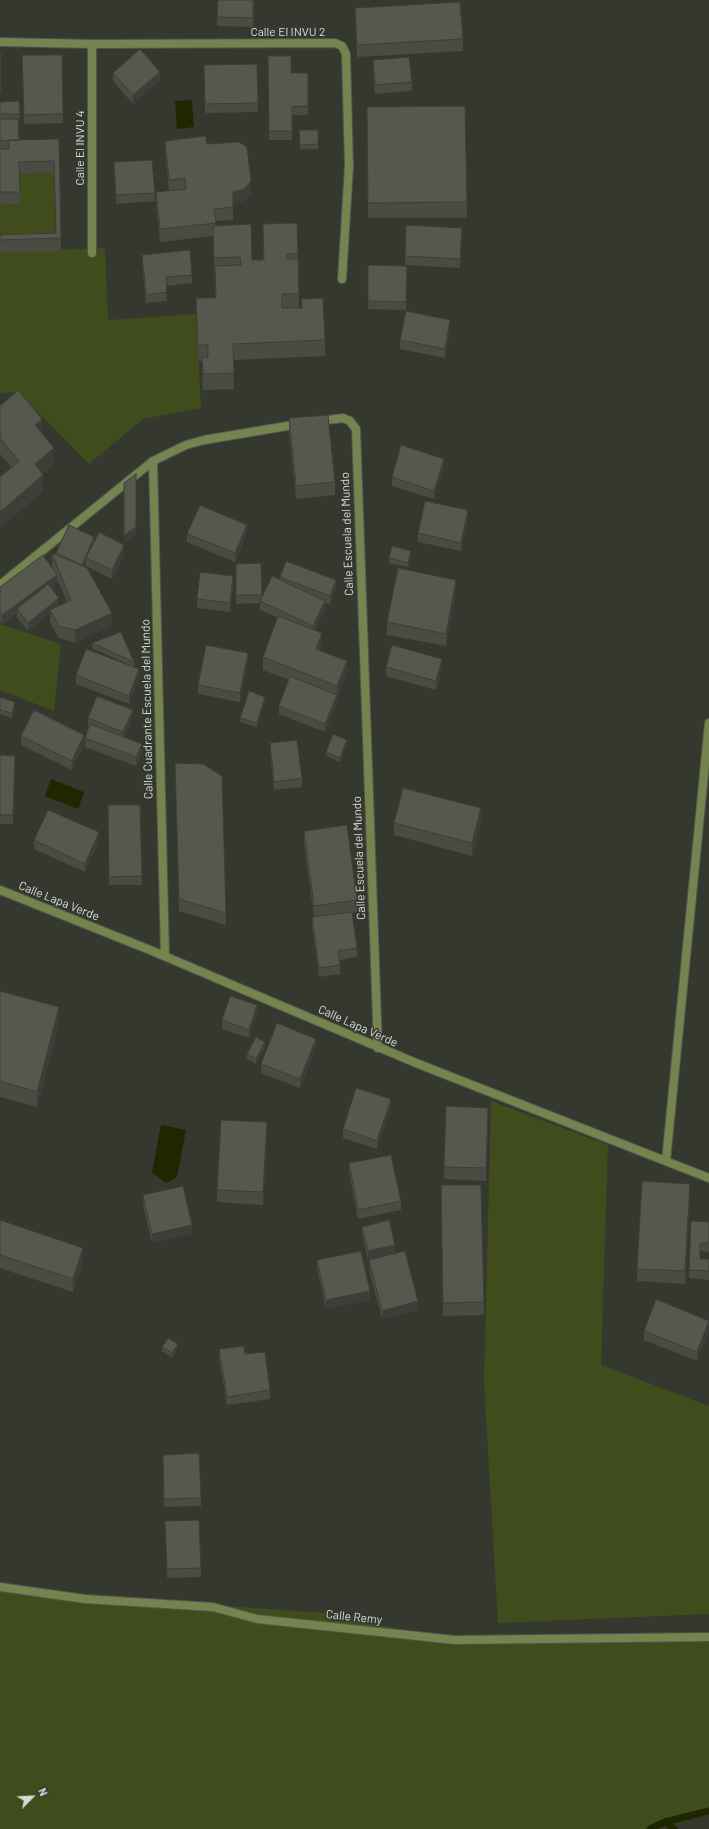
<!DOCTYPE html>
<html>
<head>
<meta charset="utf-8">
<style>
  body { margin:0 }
  #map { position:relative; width:709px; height:1829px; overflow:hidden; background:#35382f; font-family:Barlow,sans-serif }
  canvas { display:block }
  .north { position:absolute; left:12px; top:1777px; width:40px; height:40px; -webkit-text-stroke:3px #35382f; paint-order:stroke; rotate:66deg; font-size:11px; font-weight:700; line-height:16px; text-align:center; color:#d9dbd5 }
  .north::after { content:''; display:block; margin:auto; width:14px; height:18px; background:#d9dbd5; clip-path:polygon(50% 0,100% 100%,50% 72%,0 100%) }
</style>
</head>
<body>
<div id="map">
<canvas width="709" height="1829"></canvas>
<div class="north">N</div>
</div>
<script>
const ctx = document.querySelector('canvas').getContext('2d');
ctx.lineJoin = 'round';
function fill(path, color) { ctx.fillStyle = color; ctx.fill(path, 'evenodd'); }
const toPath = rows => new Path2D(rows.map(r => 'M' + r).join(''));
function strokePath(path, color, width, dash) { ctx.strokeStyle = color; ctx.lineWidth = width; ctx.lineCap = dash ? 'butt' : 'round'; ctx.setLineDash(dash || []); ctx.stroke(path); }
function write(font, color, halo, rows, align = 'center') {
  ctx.font = font + ' Barlow,sans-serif'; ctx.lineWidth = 3; ctx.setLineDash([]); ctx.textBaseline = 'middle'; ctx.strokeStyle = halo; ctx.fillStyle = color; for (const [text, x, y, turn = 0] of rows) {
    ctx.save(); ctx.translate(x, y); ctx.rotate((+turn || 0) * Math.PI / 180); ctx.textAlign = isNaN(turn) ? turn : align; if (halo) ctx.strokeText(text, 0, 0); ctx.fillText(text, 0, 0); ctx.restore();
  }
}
const green = toPath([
  [54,173,56,246,0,248,0,205,20,204,19,174],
  [105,248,108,320,196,314,201,408,143,419,89,464,18,392,0,393,0,252],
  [0,624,61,644,54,711,0,690],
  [491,1101,608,1145,601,1365,709,1406,709,1614,498,1623,484,1382],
  [0,1586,117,1598,324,1613,445,1639,528,1644,709,1641,709,1811,665,1822,650,1829,0,1829]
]);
const water = toPath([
  [192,100,194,127,177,129,175,101],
  [51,779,84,792,78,809,45,796],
  [161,1125,186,1130,177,1177,166,1183,152,1173]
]);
const stream = toPath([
  [665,1822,674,1829],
  [650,1829,665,1822,709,1811]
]);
const minor = toPath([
  [0,42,92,44,335,43,342,46,346,54,349,166,342,279],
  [92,253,92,44],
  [319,421,343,418,350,421,356,429,378,1048],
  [153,461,165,956],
  [0,585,153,461,186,445,204,440,299,424],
  [0,890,150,950,416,1063,709,1178],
  [666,1161,709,723],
  [0,1587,85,1599,213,1607,257,1619,455,1640,709,1637]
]);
const wall = toPath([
  [218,0,254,0,253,27,217,26],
  [355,8,463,39,463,51,357,57,355,20],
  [268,56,291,73,308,73,308,115,292,115,292,140,269,140],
  [373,60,412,82,412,91,375,94,373,68],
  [22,64,63,114,63,123,24,124],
  [257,64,258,112,205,113,204,65],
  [113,73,160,80,133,104,113,81],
  [19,101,20,118,0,119,0,102],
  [465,106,467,218,368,218,367,107],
  [0,119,19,140,59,139,61,251,0,252,0,240,56,234,54,173,19,174,20,204,0,205],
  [299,130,318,130,318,149,300,149],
  [165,141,207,144,251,194,244,201,233,205,233,220,215,221,216,226,252,260,263,260,263,224,297,223,299,308,301,308,301,299,325,340,325,356,233,360,234,389,203,390,202,361,198,361,196,314,196,298,215,298,213,236,160,242,156,204,156,192,169,191,165,153],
  [114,162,155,193,155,201,116,204],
  [462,236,460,268,405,265,405,256],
  [142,255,192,275,192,283,166,286,167,301,146,303,142,264],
  [368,265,407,266,406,310,368,309],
  [450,329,445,358,400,349,400,340],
  [0,406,42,434,54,464,42,474,43,491,0,528,0,477,11,467,0,454],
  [289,418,335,482,335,495,296,499,289,431],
  [444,467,434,499,392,486,392,477],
  [468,519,461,551,418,542,418,533],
  [247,533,235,562,187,542,187,534],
  [94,541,124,554,112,579,86,566,86,564,85,567,112,625,75,643,59,638,50,623,50,613,28,631,17,618,17,613,2,624,0,621,0,587,53,570,52,565,52,553,56,555,56,553],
  [57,579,67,602,59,606,51,588,57,584],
  [411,555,408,567,389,563,389,558],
  [261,563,262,599,280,580,280,577,336,588,330,605,325,603,325,610,315,631,322,646,320,651,347,674,337,698,337,703,325,732,279,714,279,706,289,680,263,670,263,657,278,618,260,610,260,603,236,604,236,564],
  [233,584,230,612,197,608,197,599],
  [456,592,446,646,387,635,387,622],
  [92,643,134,662,134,667,92,648],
  [248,662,240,702,198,694,198,685],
  [386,667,442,668,436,690,386,676],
  [76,675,139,678,129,704,76,684],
  [0,697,15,706,12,718,0,714],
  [265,701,257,727,240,722,240,718],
  [88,718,133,719,125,737,142,752,136,766,85,747,85,738,89,727,88,726],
  [21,736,84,744,72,770,21,745],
  [270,743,302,778,302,787,274,790,270,752],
  [347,744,340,762,326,756,326,752],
  [0,755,15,765,13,824,0,824],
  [175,763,226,913,226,925,179,911],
  [108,805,140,805,142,885,109,885],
  [481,821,472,856,394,835,394,823],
  [304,831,357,900,357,912,352,913,357,948,357,957,340,960,340,974,319,977,312,926,312,917,314,917,304,844],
  [34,840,99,841,85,872,34,849],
  [0,991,59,1023,37,1107,0,1097],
  [257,1014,249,1038,222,1029,222,1020],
  [265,1047,256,1064,247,1059,247,1054],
  [316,1048,300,1088,261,1073,261,1064],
  [391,1107,377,1149,343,1138,343,1129],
  [488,1120,486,1181,444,1179,444,1167],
  [267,1135,263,1205,217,1202,217,1190],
  [349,1163,401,1201,401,1210,358,1219,349,1172],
  [143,1195,192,1234,152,1243,143,1204],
  [690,1196,685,1284,637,1281,637,1269],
  [441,1198,484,1302,484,1315,443,1316],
  [0,1220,83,1260,73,1292,0,1268],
  [709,1222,709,1252,700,1251,700,1259,709,1259,709,1280,689,1278,689,1270],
  [362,1227,395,1253,368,1260,362,1235],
  [317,1260,370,1300,326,1309,317,1269],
  [369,1260,418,1310,382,1319,369,1269],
  [709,1329,697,1361,644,1340,644,1331],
  [162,1347,178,1348,172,1358,162,1351],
  [219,1349,270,1390,270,1399,227,1405,219,1358],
  [163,1455,201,1498,201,1506,164,1507],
  [165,1521,201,1568,201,1577,167,1578]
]);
const shadedWall = toPath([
  [160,72,160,80,133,104,133,95],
  [251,181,251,194,244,201,233,205,233,192],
  [450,320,450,329,445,358,445,349],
  [42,419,42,434,35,425],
  [54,448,54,464,35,480,35,464],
  [444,459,444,467,434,499,434,491],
  [43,475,43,491,0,528,0,512],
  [468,510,468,519,461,551,461,543],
  [247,525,247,533,235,562,235,553],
  [136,527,136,536,124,543,124,535],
  [94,537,94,546,86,558,86,564,82,573,82,565],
  [124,545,124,554,112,579,112,570],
  [411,551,411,555,408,567,408,563],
  [57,575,57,584,19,612,17,609,17,613,2,624,2,615],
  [233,576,233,584,230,612,230,603],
  [336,580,336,588,330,605,330,596],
  [456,580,456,592,446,646,446,634],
  [59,598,59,606,50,610,50,613,28,631,28,623],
  [325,601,325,610,313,635,313,626],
  [112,613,112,625,75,643,75,630],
  [322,633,322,646,316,662,316,649],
  [248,653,248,662,240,702,240,693],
  [442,659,442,668,436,690,436,681],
  [347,661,347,674,337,699,337,686],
  [139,669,139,678,129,704,129,696],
  [337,695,337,703,325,732,325,724],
  [265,697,265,701,257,727,257,723],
  [15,702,15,706,12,718,12,713],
  [133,710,133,719,123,741,123,732],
  [84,735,84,744,72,770,72,761],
  [347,740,347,744,340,762,340,758],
  [142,744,142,752,136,766,136,757],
  [481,808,481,821,472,856,472,843],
  [99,832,99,841,85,872,85,864],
  [257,1005,257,1014,249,1038,249,1030],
  [59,1007,59,1023,37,1107,37,1092],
  [316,1039,316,1048,300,1088,300,1079],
  [265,1042,265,1047,256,1064,256,1059],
  [391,1099,391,1107,377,1149,377,1141],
  [488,1108,488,1120,486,1181,486,1168],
  [267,1122,267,1135,263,1205,263,1192],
  [690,1184,690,1196,685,1284,685,1271],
  [192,1225,192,1234,152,1243,152,1234],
  [395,1245,395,1253,368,1260,368,1251],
  [83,1248,83,1260,73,1292,73,1279],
  [370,1291,370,1300,326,1309,326,1300],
  [418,1301,418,1310,382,1319,382,1311],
  [709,1321,709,1329,697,1361,697,1352],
  [178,1344,178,1348,172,1358,172,1353]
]);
const building = toPath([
  [218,0,253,0,253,18,217,17,218,0],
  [460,2,463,39,357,45,355,8,460,2],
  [140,49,160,72,133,95,113,73,140,49],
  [0,53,1,53,1,92,0,92,0,53],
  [22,55,62,55,63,114,24,115,22,55],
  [268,56,291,56,291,73,308,73,308,106,292,107,292,131,269,131,268,56],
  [409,57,412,82,375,85,373,60,409,57],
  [257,64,258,103,205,104,204,65,257,64],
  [19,101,20,114,0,114,0,102,19,101],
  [465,106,467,202,368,203,367,107,465,106],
  [0,119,18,119,19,140,0,141,0,119],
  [299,130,318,130,318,144,300,145,299,130],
  [206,136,207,144,239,142,247,147,251,181,244,189,233,192,233,207,214,209,216,223,160,229,156,192,186,189,185,178,169,180,165,141,206,136],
  [59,139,61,238,0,240,0,235,56,233,54,161,19,162,20,192,0,192,0,149,9,149,9,140,59,139],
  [152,160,155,193,116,195,114,162,152,160],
  [297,223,298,254,287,254,287,259,298,259,299,294,282,294,282,308,302,308,301,299,323,298,325,340,233,344,234,373,203,374,202,357,208,357,208,345,198,345,196,298,216,298,215,266,241,265,240,257,214,258,213,226,251,224,252,260,264,260,263,224,297,223],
  [406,225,462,228,460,259,405,256,406,225],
  [190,250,192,275,166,277,167,292,146,295,142,255,190,250],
  [368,265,407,266,406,302,368,301,368,265],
  [406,311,450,320,445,349,400,340,406,311],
  [18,390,42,419,35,425,54,448,35,464,43,475,0,512,0,477,19,461,0,438,0,406,18,390],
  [328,415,335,482,296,486,289,418,328,415],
  [401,445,444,459,434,491,392,477,401,445],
  [136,474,136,527,124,535,124,483,136,474],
  [425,501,468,510,461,543,418,533,425,501],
  [200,505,247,525,235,553,187,534,200,505],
  [69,525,94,537,82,565,56,553,69,525],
  [99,532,124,545,112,570,86,558,99,532],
  [392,546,411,551,408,563,389,558,392,546],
  [52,553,87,568,112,613,75,630,59,626,50,610,71,600,52,553],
  [43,555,57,575,2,615,0,612,0,587,43,555],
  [286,561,336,580,330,596,280,577,286,561],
  [261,563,262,595,236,595,236,564,261,563],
  [398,568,456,580,446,634,387,622,398,568],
  [200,572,233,576,230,603,197,599,200,572],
  [272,576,325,601,313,626,260,601,272,576],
  [48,584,59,598,28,623,17,609,48,584],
  [278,616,322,633,316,649,347,661,337,686,263,657,278,616],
  [121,632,134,662,92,643,121,632],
  [206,645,248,653,240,693,198,685,206,645],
  [392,645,442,659,436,681,386,667,392,645],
  [86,649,139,669,129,696,76,675,86,649],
  [290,676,337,695,325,724,279,706,290,676],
  [249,691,265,697,257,723,240,718,249,691],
  [97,696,133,710,123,732,88,718,97,696],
  [0,697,15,702,12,713,0,710,0,697],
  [34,710,84,735,72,761,21,736,34,710],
  [90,724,142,744,136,757,85,738,90,724],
  [333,734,347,740,340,758,326,752,333,734],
  [297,740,302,778,274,782,270,743,297,740],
  [0,755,15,756,13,815,0,815,0,755],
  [175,763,203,764,222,776,226,913,179,899,175,763],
  [403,788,481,808,472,843,394,823,403,788],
  [108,805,140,805,142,876,109,877,108,805],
  [48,810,99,832,85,864,34,840,48,810],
  [347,825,357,900,314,906,304,831,347,825],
  [352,912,357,948,338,951,340,965,319,968,312,917,352,912],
  [0,991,59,1007,37,1092,0,1081,0,991],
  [230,996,257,1005,249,1030,222,1020,230,996],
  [277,1023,316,1039,300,1079,261,1064,277,1023],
  [256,1037,265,1042,256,1059,247,1054,256,1037],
  [356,1088,391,1099,377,1141,343,1129,356,1088],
  [446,1106,488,1108,486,1168,444,1167,446,1106],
  [221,1120,267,1122,263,1192,217,1190,221,1120],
  [391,1155,401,1201,358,1210,349,1163,391,1155],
  [642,1181,690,1184,685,1271,637,1269,642,1181],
  [441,1185,481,1185,484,1302,443,1303,441,1185],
  [183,1186,192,1225,152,1234,143,1195,183,1186],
  [0,1220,83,1248,73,1279,0,1255,0,1220],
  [389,1220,395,1245,368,1251,362,1227,389,1220],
  [691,1221,709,1222,709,1243,700,1243,700,1259,709,1259,709,1271,689,1270,691,1221],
  [361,1251,370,1291,326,1300,317,1260,361,1251],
  [405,1251,418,1301,382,1311,369,1260,405,1251],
  [656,1299,709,1321,697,1352,644,1331,656,1299],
  [168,1338,178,1344,172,1353,162,1347,168,1338],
  [244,1346,245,1354,265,1352,270,1390,227,1397,219,1349,244,1346],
  [199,1453,201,1498,164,1499,163,1455,199,1453],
  [199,1520,201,1568,167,1569,165,1521,199,1520]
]);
const streetNames = [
  ["Calle El INVU 2",288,32],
  ["Calle El INVU 4",80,148,-90],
  ["Calle Escuela del Mundo",347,534,-92],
  ["Calle Cuadrante Escuela del Mundo",147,709,-91],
  ["Calle Escuela del Mundo",359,858,-92],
  ["Calle Lapa Verde",59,901,22],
  ["Calle Lapa Verde",358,1026,24],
  ["Calle Remy",354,1617,6]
];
fill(green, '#414c1c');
fill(water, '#1f2700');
strokePath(stream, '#1f2700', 7);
strokePath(minor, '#53554d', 10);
strokePath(minor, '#75834f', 8);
fill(wall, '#4a4c43');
fill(shadedWall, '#3c3e37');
fill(building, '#56584e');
strokePath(building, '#3c3e37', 1);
write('12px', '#d9dbd5', '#35382f', streetNames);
</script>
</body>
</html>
